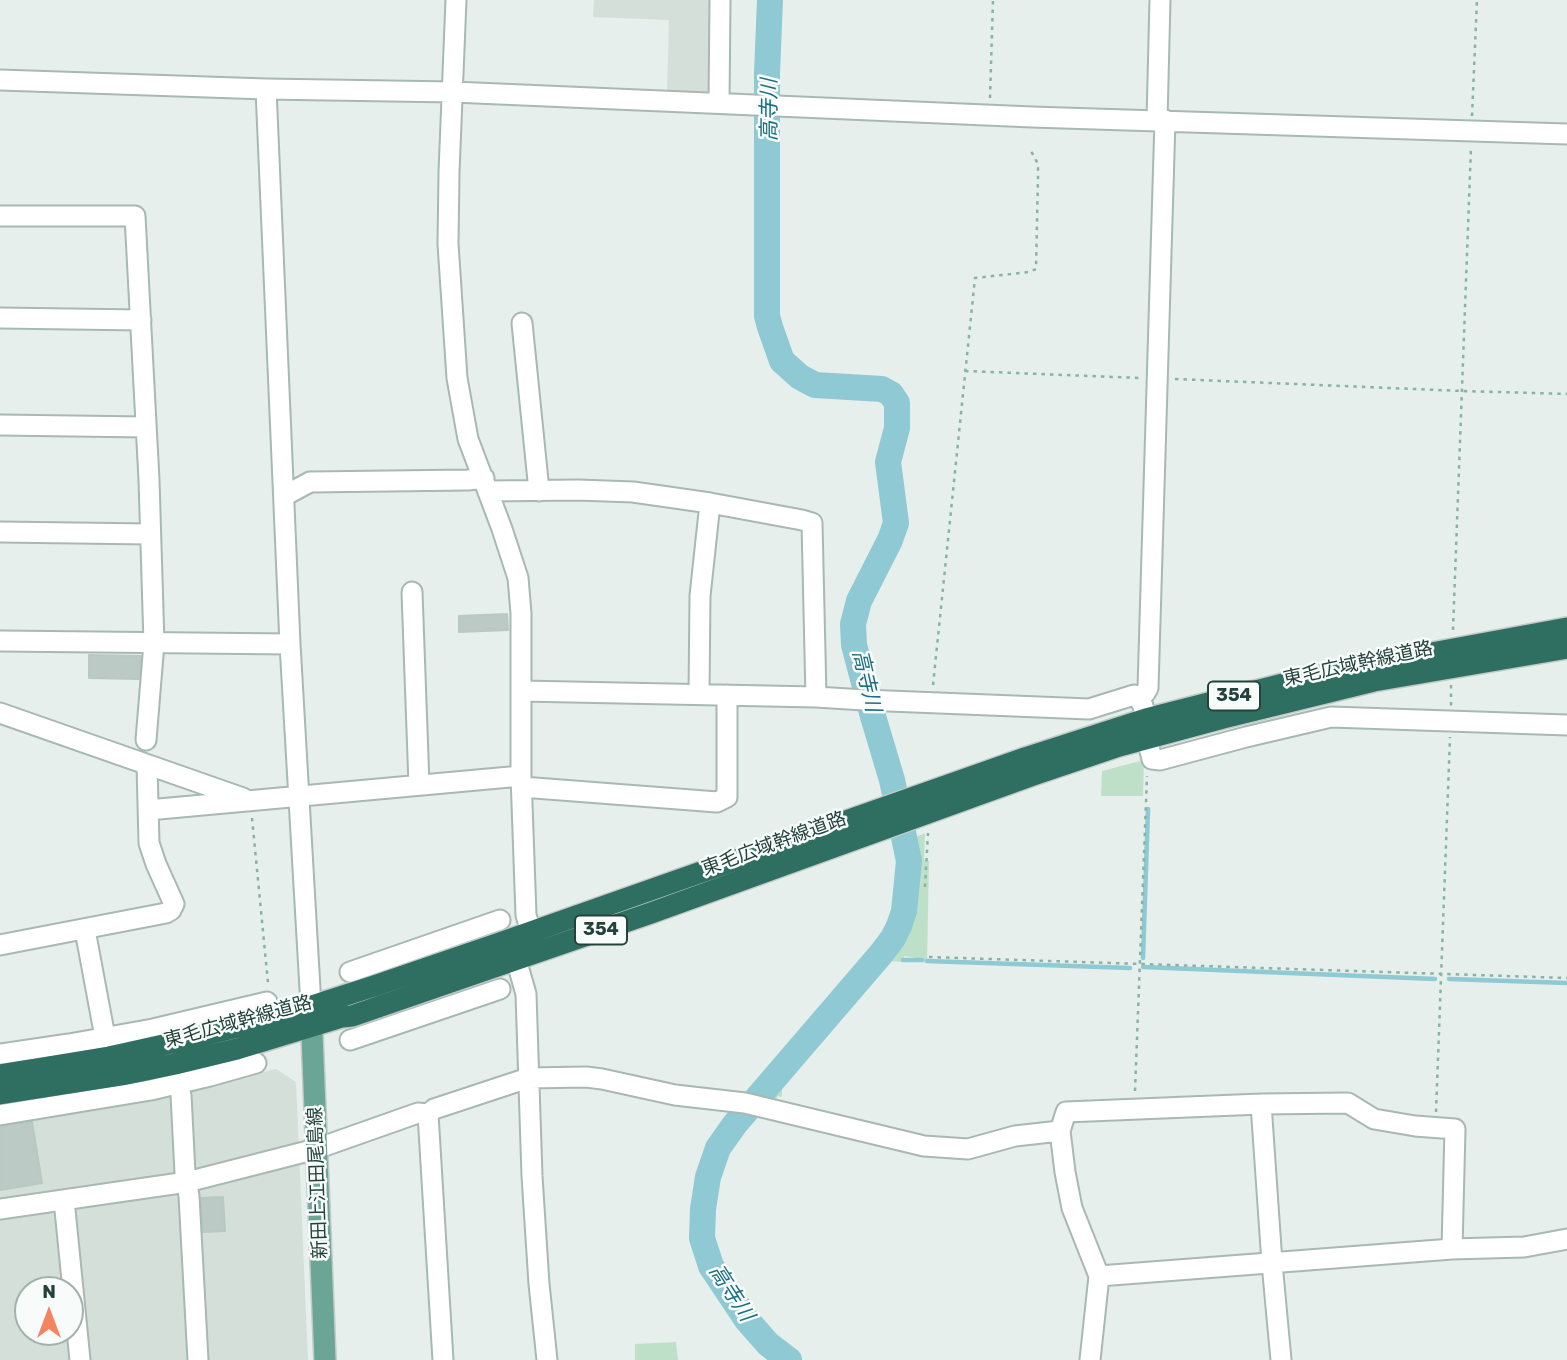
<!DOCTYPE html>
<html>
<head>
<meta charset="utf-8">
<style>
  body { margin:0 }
  #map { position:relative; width:1567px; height:1360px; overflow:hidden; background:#e6efeb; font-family:Rubik,sans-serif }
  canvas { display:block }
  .north { position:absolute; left:14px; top:1276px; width:70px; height:70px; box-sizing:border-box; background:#f7fbf9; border:2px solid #a3b1ad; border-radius:50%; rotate:0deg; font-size:19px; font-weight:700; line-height:28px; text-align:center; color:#24423a }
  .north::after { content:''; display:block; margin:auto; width:24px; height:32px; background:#f4845f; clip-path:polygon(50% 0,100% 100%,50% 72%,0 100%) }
</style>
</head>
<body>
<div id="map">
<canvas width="1567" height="1360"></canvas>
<div class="north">N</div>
</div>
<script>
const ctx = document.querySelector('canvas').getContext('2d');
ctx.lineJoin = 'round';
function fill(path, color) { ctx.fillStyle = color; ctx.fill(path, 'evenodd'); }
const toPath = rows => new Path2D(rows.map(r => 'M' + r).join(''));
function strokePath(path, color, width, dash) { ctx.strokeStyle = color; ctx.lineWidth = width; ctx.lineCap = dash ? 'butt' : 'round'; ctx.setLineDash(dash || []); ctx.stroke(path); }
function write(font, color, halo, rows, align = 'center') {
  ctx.font = font + ' Rubik,"Noto Sans JP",sans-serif'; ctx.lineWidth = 5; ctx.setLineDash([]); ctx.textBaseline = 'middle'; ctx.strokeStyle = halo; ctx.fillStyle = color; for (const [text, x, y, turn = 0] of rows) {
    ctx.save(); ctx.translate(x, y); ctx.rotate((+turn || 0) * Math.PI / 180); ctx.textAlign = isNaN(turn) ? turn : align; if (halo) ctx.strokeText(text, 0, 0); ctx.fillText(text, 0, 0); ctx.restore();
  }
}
const built = toPath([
  [594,0,716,0,713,94,667,93,669,20,593,17],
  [276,1069,296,1082,308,1360,0,1360,0,1123,47,1117,159,1097],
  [28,1290,70,1290,70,1332,28,1332]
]);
const green = toPath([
  [1144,760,1143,796,1101,796,1102,771],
  [925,833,924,860,929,861,927,963,922,962,922,959,904,956,902,962,889,961,782,1089,782,1097,778,1096,775,1102,767,1099,888,955,901,936,910,915,913,890,915,858,911,839],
  [676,1342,678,1360,635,1360,635,1344]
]);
const stream = toPath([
  [1143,958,1148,809],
  [903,960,922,960],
  [927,961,1130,968],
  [1143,967,1435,979],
  [1449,979,1567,983]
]);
const river = toPath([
  [770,0,767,73,767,316,770,327,782,361,800,377,815,385,882,389,891,394,897,403,897,428,888,462,896,523,890,540,859,601,853,624,854,645,872,713,892,780,909,861,904,911,899,926,893,938,881,954,735,1124,718,1148,708,1177,703,1209,702,1238,711,1266,747,1320,768,1344,789,1360]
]);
const building = toPath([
  [507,614,508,630,459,632,459,616,507,614],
  [89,655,141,656,139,679,89,678,89,655],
  [32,1122,42,1183,0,1190,0,1127,32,1122],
  [223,1197,225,1231,203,1232,201,1198,223,1197]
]);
const path = toPath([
  [990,98,993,0],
  [1472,116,1477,0],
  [965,371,1140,378],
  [1175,379,1462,391,1567,394],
  [1453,630,1471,147],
  [933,685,975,278,1029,272,1036,269,1038,177,1038,164,1031,151],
  [1451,685,1451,706],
  [252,818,268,983],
  [925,887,928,833],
  [929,957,1567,978],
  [1135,1091,1147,776],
  [1436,1112,1450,737]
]);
const minor = toPath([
  [456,0,449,172,448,244,457,378,468,439,502,529,518,578,521,613,521,776,526,915,531,932],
  [0,80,266,89,453,92,1032,117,1567,134],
  [266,89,290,644,311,1006],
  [719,103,720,0],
  [1157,120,1160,0],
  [0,216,135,216,149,480,154,643,146,740],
  [0,318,141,320],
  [522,323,539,491],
  [0,425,146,427],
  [489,491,578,490,633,492,710,503,802,520,812,523,816,697],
  [284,496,310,482,468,480,484,478],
  [0,532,150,534],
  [412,592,419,785],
  [0,641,290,644],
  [522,691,816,697,864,700,1089,709,1134,695,1139,698,1143,706,1146,719],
  [699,694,700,596,710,503],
  [1139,698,1145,693,1148,688,1165,120],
  [0,713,243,798],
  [1147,739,1152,759,1160,760,1246,737,1331,717,1567,725],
  [522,787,717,802,727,797,727,695],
  [148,810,521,776],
  [85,930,105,1037],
  [0,945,166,913,171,910,174,904,156,864,149,843,147,765],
  [516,959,526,994,532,1176,539,1284,547,1360],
  [350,972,500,920],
  [350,1040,500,989],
  [0,1054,69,1044,153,1029,267,1002],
  [181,1095,185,1173,189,1196,198,1360],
  [1261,1104,1272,1263,1281,1360],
  [0,1115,151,1090,210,1076,256,1063],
  [64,1200,80,1360],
  [0,1209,187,1182,316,1149,418,1113,428,1114],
  [1099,1276,1452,1249,1524,1247,1567,1239],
  [443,1360,428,1114,434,1109,528,1078,586,1077,602,1079,675,1095,745,1103,924,1146,968,1149,1015,1136,1060,1131],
  [1090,1360,1099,1276,1072,1208,1065,1172,1060,1131,1066,1112,1261,1104,1348,1103,1374,1119,1415,1126,1455,1129,1452,1249]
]);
const major = toPath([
  [311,1009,325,1360]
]);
const highway = toPath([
  [0,1075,109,1057,181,1041,281,1016,374,986,497,944,1025,758,1146,719,1295,681,1372,664,1567,628],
  [0,1094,122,1075,175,1064,237,1049,342,1017,352,1016,651,913,1033,775,1119,746,1223,718,1374,681,1567,648]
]);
const shields = [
  [1234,696,52],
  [601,930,52]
];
const shieldNames = [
  ["354",1234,696],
  ["354",601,930]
];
const streetNames = [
  ["東毛広域幹線道路",1358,664,-12],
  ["東毛広域幹線道路",774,844,-20],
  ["東毛広域幹線道路",238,1022,-15],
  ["新田上江田尾島線",318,1183,-92]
];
const waterNames = [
  ["高寺川",770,110,-90],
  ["高寺川",866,681,77],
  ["高寺川",731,1293,57]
];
fill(built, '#d4dfda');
fill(green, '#bfe0c8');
strokePath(stream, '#8ec9d4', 4.5);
strokePath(river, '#8ec9d4', 26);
fill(building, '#bbcac4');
strokePath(building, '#b8c9c2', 2);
strokePath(minor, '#a8b8b2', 23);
strokePath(major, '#c2cac8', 24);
strokePath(highway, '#c2cac8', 24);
strokePath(path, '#86b3a5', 2.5, [3.5, 5]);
strokePath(minor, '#fff', 19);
strokePath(major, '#6aa596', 21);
strokePath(highway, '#2f6f62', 21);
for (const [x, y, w] of shields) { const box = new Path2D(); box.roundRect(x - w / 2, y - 14.5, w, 29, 5); ctx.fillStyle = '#f7fbf9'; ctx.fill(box); strokePath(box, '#24423a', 2); }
write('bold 18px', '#24423a', null, shieldNames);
write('19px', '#24423a', '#f7fbf9', streetNames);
write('italic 21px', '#1c6f80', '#f7fbf9', waterNames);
</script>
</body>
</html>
